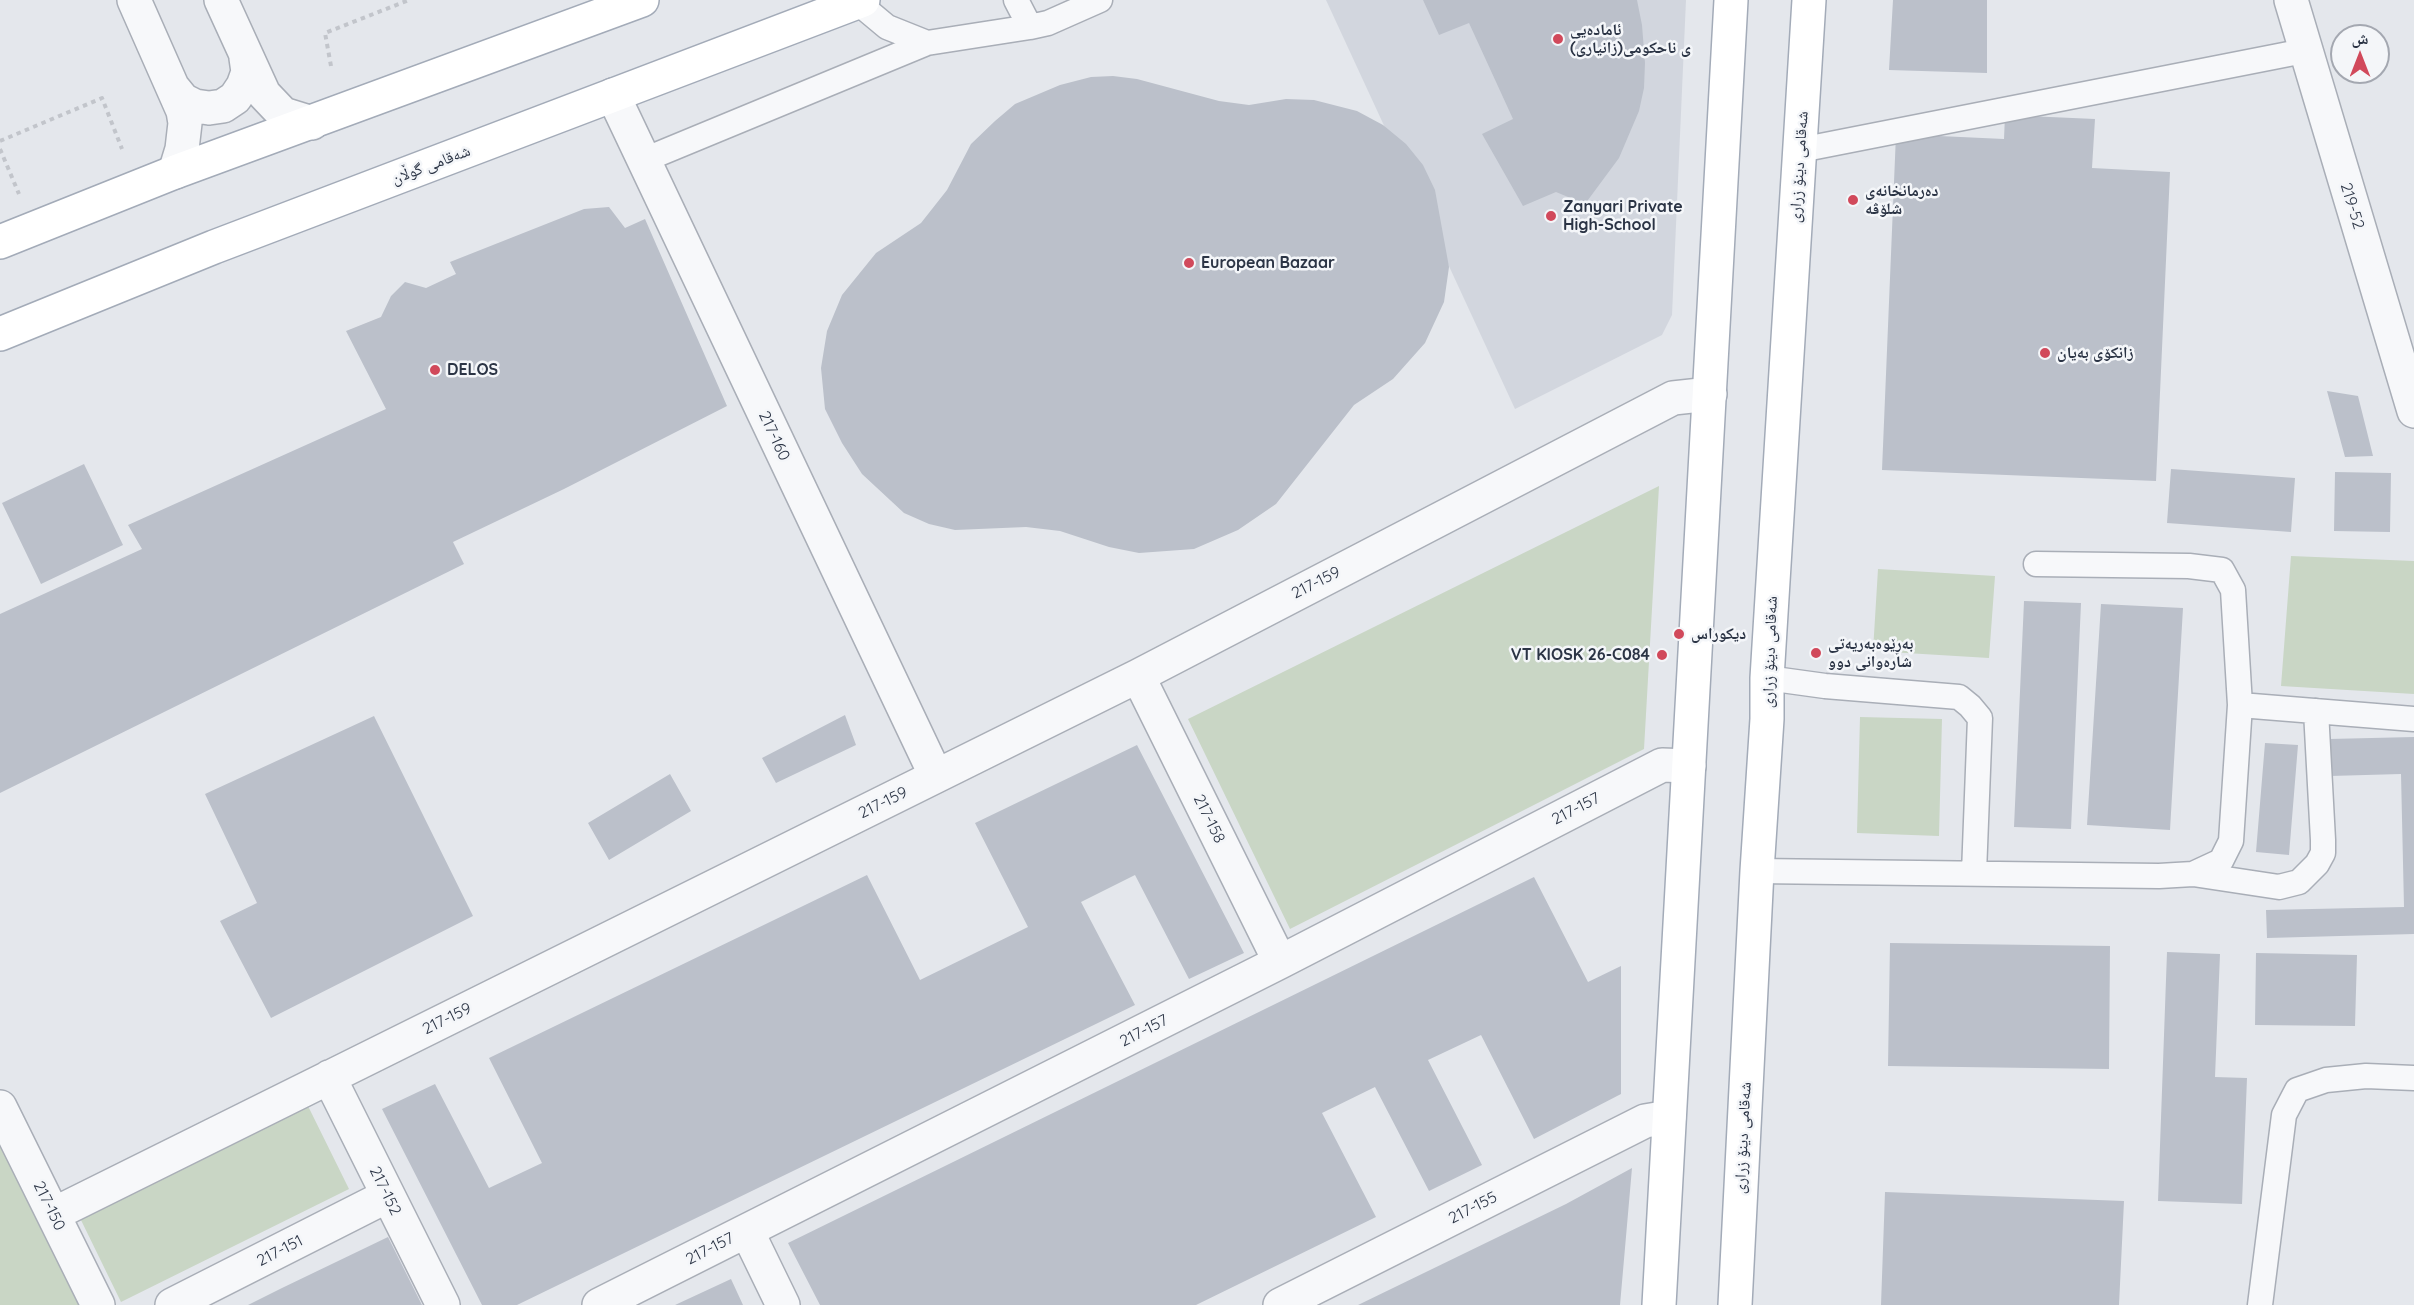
<!DOCTYPE html>
<html>
<head>
<meta charset="utf-8">
<style>
  body { margin:0 }
  #map { position:relative; width:2414px; height:1305px; overflow:hidden; background:#e4e7ec; font-family:Quicksand,"Noto Naskh Arabic",sans-serif }
  canvas { display:block }
  .north { position:absolute; left:2330px; top:24px; width:60px; height:60px; box-sizing:border-box; background:#f4f6f9; border:2px solid #a4a8b1; border-radius:50%; rotate:0deg; font-size:16px; font-weight:700; line-height:24px; text-align:center; color:#2b3445 }
  .north::after { content:''; display:block; margin:auto; width:21px; height:27px; background:#d1495b; clip-path:polygon(50% 0,100% 100%,50% 72%,0 100%) }
</style>
</head>
<body>
<div id="map">
<canvas width="2414" height="1305"></canvas>
<div class="north">ش</div>
</div>
<script>
const ctx = document.querySelector('canvas').getContext('2d');
ctx.lineJoin = 'round';
function fill(path, color) { ctx.fillStyle = color; ctx.fill(path, 'evenodd'); }
const toPath = rows => new Path2D(rows.map(r => 'M' + r).join(''));
function strokePath(path, color, width, dash) { ctx.strokeStyle = color; ctx.lineWidth = width; ctx.lineCap = dash ? 'butt' : 'round'; ctx.setLineDash(dash || []); ctx.stroke(path); }
function write(font, color, halo, rows, align = 'center') {
  ctx.font = font + ' Quicksand,"Noto Naskh Arabic",sans-serif'; ctx.lineWidth = 5; ctx.setLineDash([]); ctx.textBaseline = 'middle'; ctx.strokeStyle = halo; ctx.fillStyle = color; for (const [text, x, y, turn = 0] of rows) {
    ctx.save(); ctx.translate(x, y); ctx.rotate((+turn || 0) * Math.PI / 180); ctx.textAlign = isNaN(turn) ? turn : align; if (halo) ctx.strokeText(text, 0, 0); ctx.fillText(text, 0, 0); ctx.restore();
  }
}
const built = toPath([
  [1326,0,1686,0,1672,315,1662,335,1515,409]
]);
const green = toPath([
  [1659,486,1644,749,1290,929,1188,719],
  [2291,556,2414,561,2414,694,2281,686],
  [1878,569,1995,576,1989,658,1873,651],
  [1860,717,1942,719,1939,836,1857,833],
  [308,1106,349,1189,121,1302,80,1218],
  [0,1128,88,1305,0,1305]
]);
const building = toPath([
  [1423,0,1637,0,1642,25,1645,63,1644,88,1639,111,1619,158,1585,204,1556,192,1523,206,1482,134,1513,119,1469,23,1439,35],
  [1893,0,1987,0,1987,73,1889,70],
  [1113,76,1137,79,1219,101,1249,105,1286,99,1314,100,1357,111,1383,125,1406,144,1423,165,1435,190,1449,267,1444,302,1425,343,1393,379,1354,405,1276,504,1238,530,1194,549,1139,553,1109,547,1060,531,1026,527,955,530,929,524,904,513,862,474,842,443,825,409,821,368,827,331,842,295,876,253,921,223,947,190,971,144,995,121,1015,104,1060,85,1091,77],
  [2005,115,2095,119,2092,168,2170,172,2156,481,1882,470,1896,134,2004,139],
  [609,207,625,228,645,219,727,406,564,489,453,542,464,564,0,793,0,614,142,549,128,525,386,409,346,331,381,317,391,296,405,282,426,288,456,274,450,262,584,209],
  [2327,391,2358,396,2373,456,2345,457],
  [84,464,123,545,41,584,2,503],
  [2171,469,2295,478,2291,532,2167,523],
  [2335,472,2391,473,2390,532,2334,531],
  [2024,601,2081,603,2071,829,2014,827],
  [2101,604,2183,608,2170,830,2087,825],
  [845,715,856,745,776,783,762,758],
  [374,716,473,916,271,1018,220,921,257,903,205,794],
  [2414,737,2414,934,2267,938,2266,910,2404,907,2401,774,2330,776,2329,739],
  [2265,743,2298,745,2289,855,2256,852],
  [1137,745,1244,953,1189,979,1135,875,1081,902,1135,1005,517,1305,482,1305,382,1109,435,1084,489,1188,542,1163,489,1058,867,875,920,980,1028,927,975,823],
  [670,774,691,811,609,860,588,823],
  [1534,877,1588,982,1621,966,1621,1094,1534,1139,1481,1035,1428,1060,1482,1165,1429,1191,1375,1087,1322,1113,1376,1217,1196,1305,820,1305,788,1243],
  [1890,943,2110,946,2109,1069,1888,1066],
  [2167,952,2220,954,2215,1077,2247,1078,2242,1204,2158,1201],
  [2256,953,2357,955,2355,1026,2255,1025],
  [1632,1168,1620,1305,1358,1305,1566,1204],
  [1885,1192,2124,1201,2119,1305,1881,1305],
  [388,1237,422,1305,248,1305,282,1288],
  [731,1279,743,1305,675,1305]
]);
const path = toPath([
  [331,66,325,33,409,0],
  [0,141,102,98,122,149],
  [0,149,19,194]
]);
const service = toPath([
  [1016,0,1030,27],
  [857,2,887,27,927,43,1030,27,1048,23,1100,0],
  [1800,150,2304,51],
  [644,160,927,43],
  [1767,678,1825,686,1959,697,1970,706,1980,718,1974,873],
  [2240,705,2414,719],
  [1757,871,2159,876,2193,874,2221,861,2231,841,2240,705,2233,590,2222,570,2189,566,2036,564],
  [2193,874,2279,887,2299,882,2317,864,2323,853,2323,840,2316,711],
  [2260,1305,2284,1115,2297,1090,2326,1080,2366,1076,2414,1078]
]);
const minor = toPath([
  [613,95,936,776],
  [1138,676,1280,962],
  [329,1077,443,1305],
  [0,1107,98,1305],
  [54,1214,1138,676,1673,398,1710,394],
  [747,1231,783,1305],
  [172,1305,387,1196],
  [599,1305,1280,962,1662,765,1689,766],
  [1280,1305,1645,1121,1669,1117]
]);
const tertiary = toPath([
  [134,0,183,111,185,123,182,149,175,172],
  [221,0,264,94,283,114,312,123],
  [2291,0,2414,411],
  [174,89,183,100,195,106,209,108,223,106,235,98,243,86,248,72,246,58]
]);
const primary = toPath([
  [0,242,175,172,642,0],
  [0,334,214,247,863,0],
  [1659,1305,1731,0],
  [1735,1305,1757,871,1767,719,1767,678,1809,0]
]);
const markers = [
  [1558,39,6,"#d1495b"],
  [1853,200,6,"#d1495b"],
  [1551,216,6,"#d1495b"],
  [1189,263,6,"#d1495b"],
  [2045,353,6,"#d1495b"],
  [435,370,6,"#d1495b"],
  [1679,634,6,"#d1495b"],
  [1816,653,6,"#d1495b"],
  [1662,655,6,"#d1495b"]
];
const poiNames = [
  ["ئامادەیی",1570,30],
  ["(زانیاری)ی ناحکومی",1570,48],
  ["دەرمانخانەی",1865,191],
  ["شلۆڤە",1865,209],
  ["Zanyari Private",1563,207],
  ["High-School",1563,225],
  ["European Bazaar",1201,263],
  ["زانکۆی بەیان",2057,353],
  ["DELOS",447,370],
  ["ديكوراس",1691,634],
  ["بەڕێوەبەریەتی",1828,644],
  ["شارەوانی دوو",1828,662],
  ["VT KIOSK 26-C084",1650,655,"right"]
];
const streetNames = [
  ["شەقامی گوڵان",431,165,-21],
  ["شەقامی دینۆ زراری",1799,167,-86],
  ["219-52",2352,206,73],
  ["217-160",774,436,65],
  ["217-159",1316,583,-27],
  ["شەقامی دینۆ زراری",1770,652,-88],
  ["217-159",883,803,-26],
  ["217-157",1576,809,-27],
  ["217-158",1209,819,64],
  ["217-159",447,1019,-26],
  ["217-157",1144,1031,-27],
  ["شەقامی دینۆ زراری",1743,1138,-87],
  ["217-152",385,1191,64],
  ["217-150",49,1206,64],
  ["217-155",1473,1208,-27],
  ["217-157",710,1249,-27],
  ["217-151",280,1251,-27]
];
fill(built, '#d2d6de');
fill(green, '#c9d6c5');
fill(building, '#bbc0ca');
strokePath(service, '#a9aeb7', 27);
strokePath(minor, '#a9aeb7', 36);
strokePath(tertiary, '#a9aeb7', 36);
strokePath(primary, '#a3abb8', 36);
strokePath(path, '#c2c5cb', 4, [4.5, 4.5]);
strokePath(service, '#f7f8fa', 24);
strokePath(minor, '#f7f8fa', 33);
strokePath(tertiary, '#f7f8fa', 33);
strokePath(primary, '#fff', 33);
for (const [x, y, r, color] of markers) { const dot = new Path2D(); dot.arc(x, y, r, 0, 2 * Math.PI); ctx.fillStyle = color; ctx.fill(dot); strokePath(dot, '#f4f6f9', 2); }
write('bold 16px', '#2b3445', '#f4f6f9', poiNames, 'left');
write('16px', '#2b3445', '#f4f6f9', streetNames);
</script>
</body>
</html>
